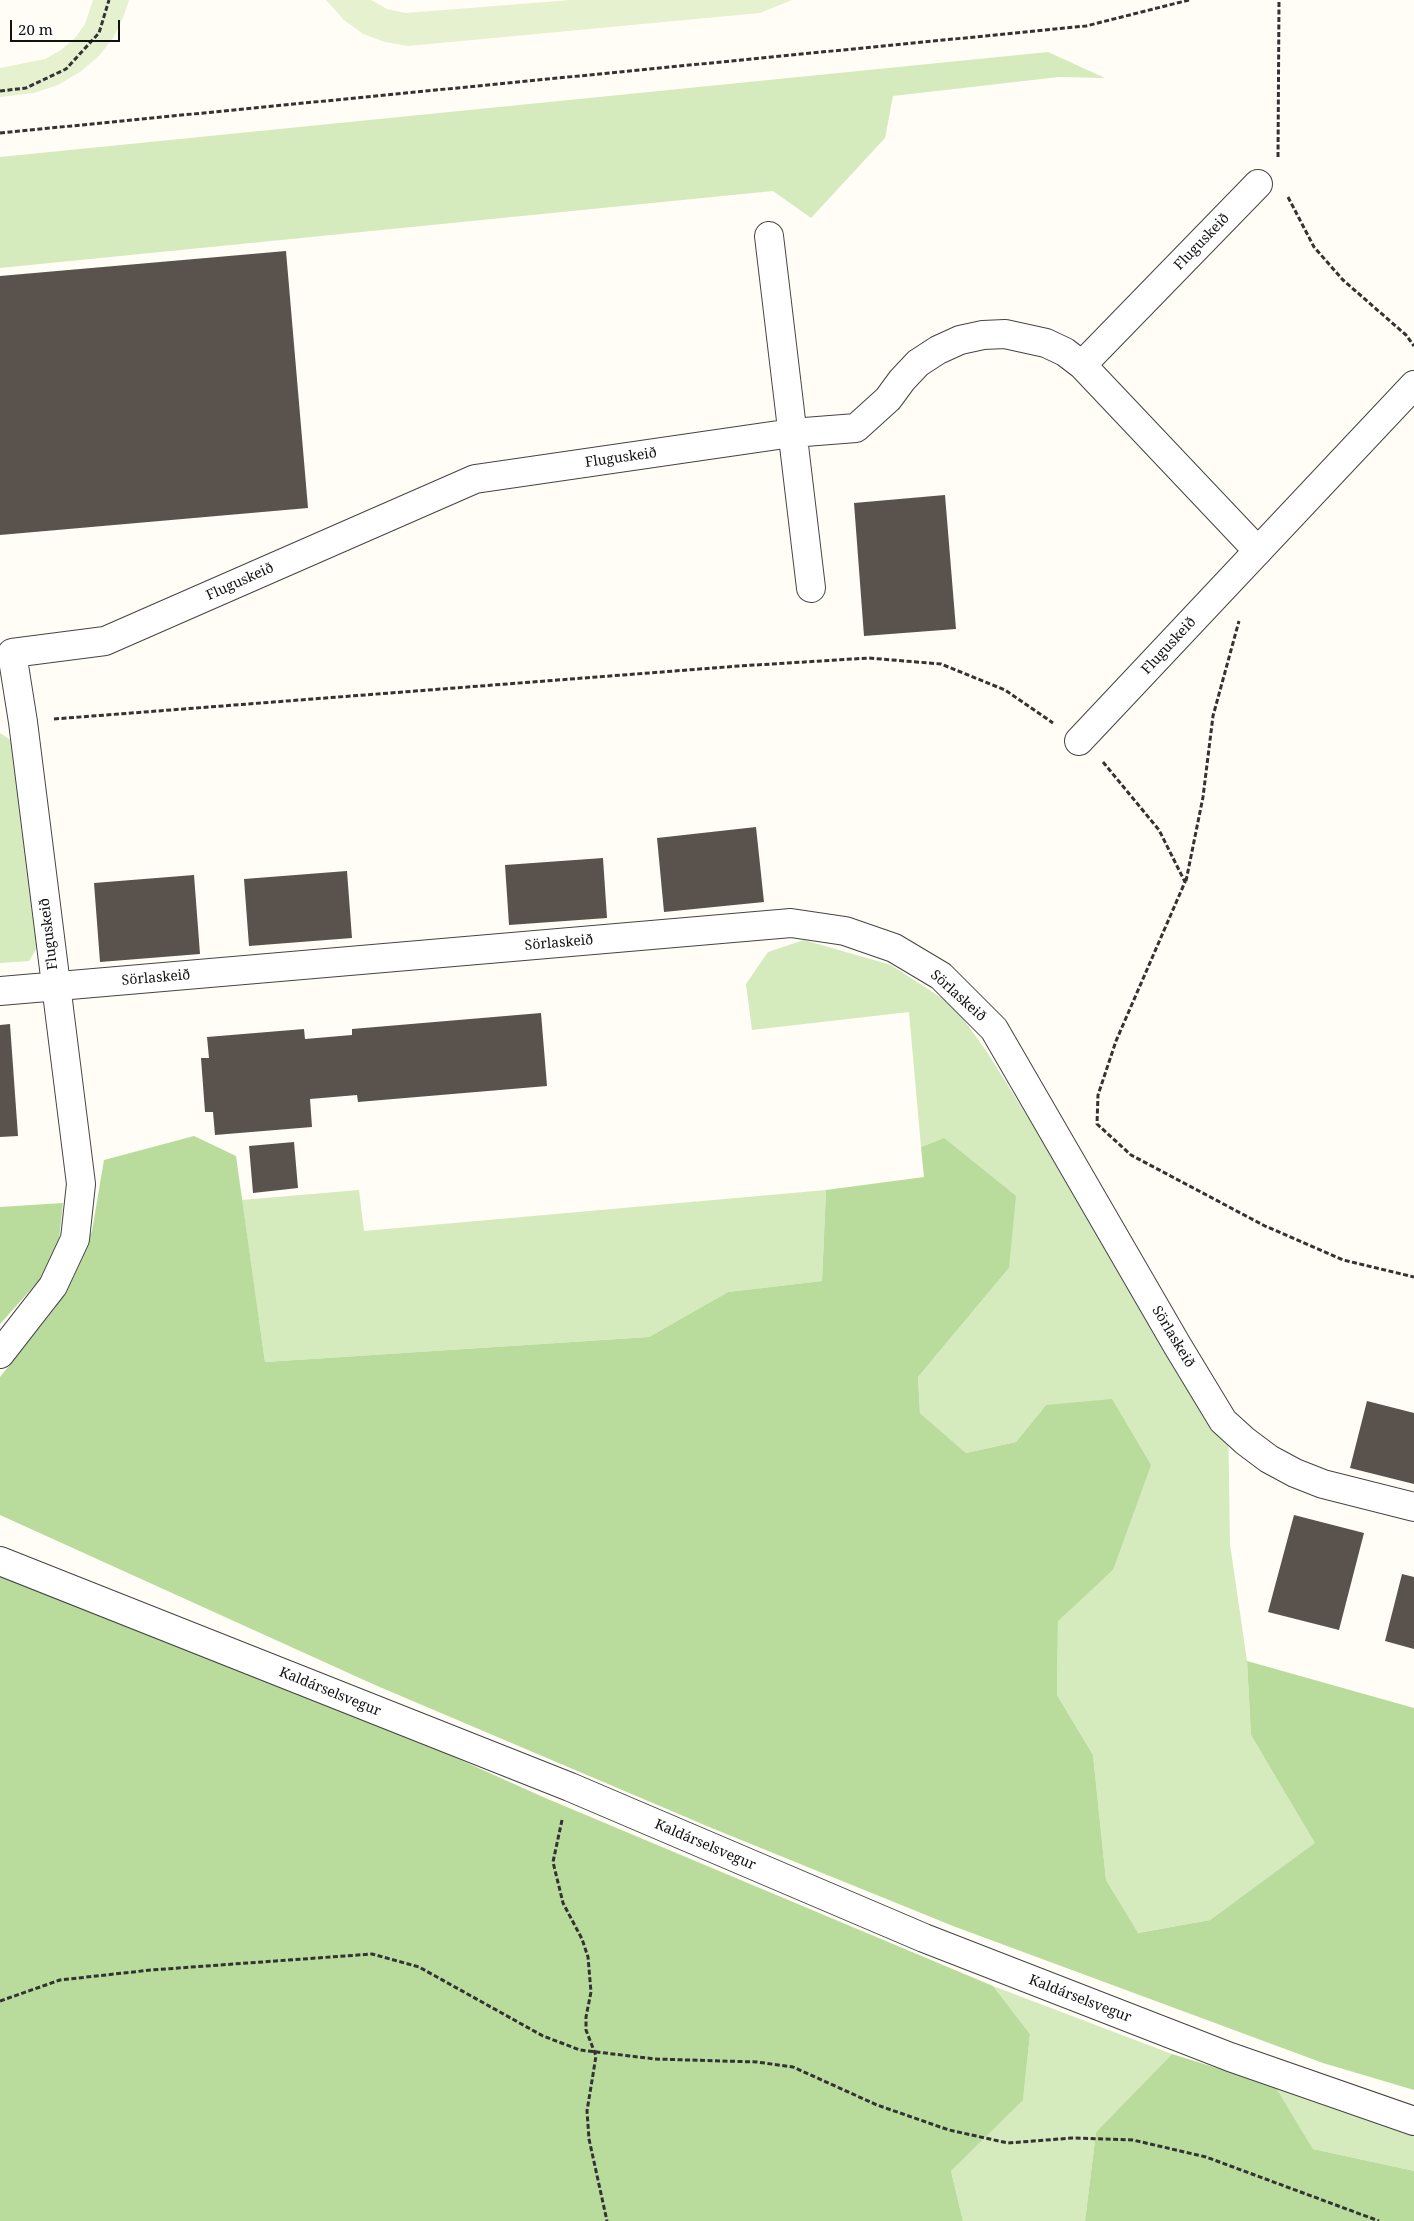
<!DOCTYPE html>
<html>
<head>
<meta charset="utf-8">
<style>
  body { margin:0 }
  #map { position:relative; width:1414px; height:2221px; overflow:hidden; background:#fffdf5; font-family:"Noto Serif",serif }
  canvas { display:block }
  .scale { position:absolute; left:10px; top:20px; width:110px; height:22px; box-sizing:border-box; border:2px solid #111; border-top:0; padding-left:6px; font-size:15px; line-height:18px; white-space:nowrap; color:#111; -webkit-text-stroke:4px #fff; paint-order:stroke }
</style>
</head>
<body>
<div id="map">
<canvas width="1414" height="2221"></canvas>
<div class="scale">20 m</div>
</div>
<script>
const ctx = document.querySelector('canvas').getContext('2d');
ctx.lineJoin = 'round';
function fill(path, color) { ctx.fillStyle = color; ctx.fill(path, 'evenodd'); }
const toPath = rows => new Path2D(rows.map(r => 'M' + r).join(''));
function strokePath(path, color, width, dash) { ctx.strokeStyle = color; ctx.lineWidth = width; ctx.lineCap = dash ? 'butt' : 'round'; ctx.setLineDash(dash || []); ctx.stroke(path); }
function write(font, color, halo, rows, align = 'center') {
  ctx.font = font + ' "Noto Serif",serif'; ctx.lineWidth = 5; ctx.setLineDash([]); ctx.textBaseline = 'middle'; ctx.strokeStyle = halo; ctx.fillStyle = color; for (const [text, x, y, turn = 0] of rows) {
    ctx.save(); ctx.translate(x, y); ctx.rotate((+turn || 0) * Math.PI / 180); ctx.textAlign = isNaN(turn) ? turn : align; if (halo) ctx.strokeText(text, 0, 0); ctx.fillText(text, 0, 0); ctx.restore();
  }
}
const green = toPath([
  [1048,52,1105,78,1059,77,893,96,885,138,811,218,773,191,0,268,0,157],
  [0,733,23,748,41,941,29,961,0,963],
  [804,940,891,965,954,1006,987,1052,1142,1300,1228,1414,1230,1544,1247,1661,1251,1735,1316,1843,1210,1920,1137,1933,1106,1880,1093,1755,1057,1695,1058,1620,1113,1570,1046,1405,1016,1442,966,1453,920,1413,918,1377,1009,1268,944,1138,921,1147,909,1012,752,1030,746,984,768,952],
  [359,1190,364,1231,826,1190,822,1281,728,1292,649,1337,265,1362,242,1200],
  [993,1986,1172,2054,1096,2132,1085,2221,963,2221,951,2171,1023,2099,1030,2034],
  [1275,2086,1414,2129,1414,2171,1313,2149]
]);
const forest = toPath([
  [194,1136,236,1156,265,1362,649,1337,728,1292,822,1281,826,1190,924,1177,921,1147,944,1138,1016,1196,1009,1268,918,1377,920,1413,966,1453,1016,1442,1046,1405,1112,1399,1151,1465,1113,1570,1058,1621,1057,1695,1093,1755,1106,1880,1138,1933,1210,1920,1315,1843,1251,1735,1247,1661,1414,1708,1414,2090,1323,2063,953,1926,714,1829,375,1685,0,1515,0,1377,55,1308,92,1231,104,1160],
  [63,1203,59,1240,42,1277,0,1324,0,1207],
  [0,1553,543,1797,993,1986,1030,2034,1023,2100,951,2171,963,2221,0,2221],
  [1172,2054,1275,2086,1313,2149,1414,2171,1414,2221,1085,2221,1096,2132]
]);
const pitch = toPath([
  [93,0,129,0,123,18,113,38,99,56,80,72,58,85,34,93,0,97,0,68,45,59,61,50,75,38,85,24],
  [326,0,371,0,387,9,406,13,571,0,792,0,760,13,408,46,385,42,363,34,344,20]
]);
const building = toPath([
  [286,251,308,508,0,535,0,276],
  [945,495,956,629,864,636,854,503],
  [756,827,764,902,664,912,657,838],
  [603,858,607,918,509,925,505,865],
  [347,871,352,938,249,946,244,879],
  [194,875,200,954,100,962,94,883],
  [541,1013,547,1086,358,1102,357,1095,310,1099,312,1127,215,1135,213,1112,205,1112,201,1058,209,1058,207,1037,304,1029,305,1039,352,1035,352,1029],
  [10,1024,18,1136,0,1137,0,1025],
  [294,1142,298,1188,253,1193,249,1146],
  [1367,1401,1414,1413,1414,1484,1350,1468],
  [1294,1515,1364,1533,1339,1630,1268,1612],
  [1402,1574,1414,1577,1414,1649,1385,1641]
]);
const path = toPath([
  [0,91,26,88,66,69,99,33,109,0],
  [0,133,1086,26,1189,0],
  [1278,157,1279,0],
  [1288,197,1314,247,1343,280,1406,335,1414,346],
  [54,719,739,666,869,658,941,664,1005,690,1053,723],
  [1103,762,1159,830,1185,882,1116,1041,1098,1095,1097,1124,1131,1155,1265,1226,1343,1260,1414,1277],
  [1186,881,1203,797,1213,716,1239,621],
  [562,1820,553,1862,563,1903,582,1939,588,1957,591,1992,586,2017,586,2030,596,2056,587,2111,589,2139,607,2221],
  [0,2001,60,1980,151,1970,372,1954,419,1967,543,2036,580,2050,655,2059,757,2062,793,2067,877,2105,949,2130,1008,2143,1072,2138,1133,2140,1206,2157,1379,2221]
]);
const minor = toPath([
  [769,236,811,588],
  [1082,365,1258,184],
  [1079,741,1414,385],
  [0,991,791,923,845,931,894,948,941,976,994,1029,1177,1345,1223,1421,1245,1441,1269,1459,1295,1473,1323,1484,1414,1507],
  [0,1354,53,1286,75,1239,81,1184,23,722,12,653,105,641,475,479,792,433,856,428,888,399,902,380,918,363,938,350,960,340,983,335,1005,334,1046,343,1065,352,1082,365,1258,551],
  [0,1561,570,1787,924,1938,1230,2057,1414,2121]
]);
const streetNames = [
  ["Fluguskeið",1202,242,-46],
  ["Fluguskeið",621,458,-8],
  ["Fluguskeið",240,582,-24],
  ["Fluguskeið",1169,646,-47],
  ["Fluguskeið",49,934,-97],
  ["Sörlaskeið",559,943,-5],
  ["Sörlaskeið",156,978,-5],
  ["Sörlaskeið",958,996,42],
  ["Sörlaskeið",1173,1337,59],
  ["Kaldárselsvegur",330,1692,22],
  ["Kaldárselsvegur",705,1845,23],
  ["Kaldárselsvegur",1080,1999,21]
];
fill(green, '#d5ebbd');
fill(forest, '#b9dc9c');
fill(pitch, '#e6f2cf');
fill(building, '#5a524d');
strokePath(minor, '#444', 30);
strokePath(path, '#333', 3, [5, 2.5]);
strokePath(minor, '#fff', 28);
write('14px', '#111', '#fff', streetNames);
</script>
</body>
</html>
